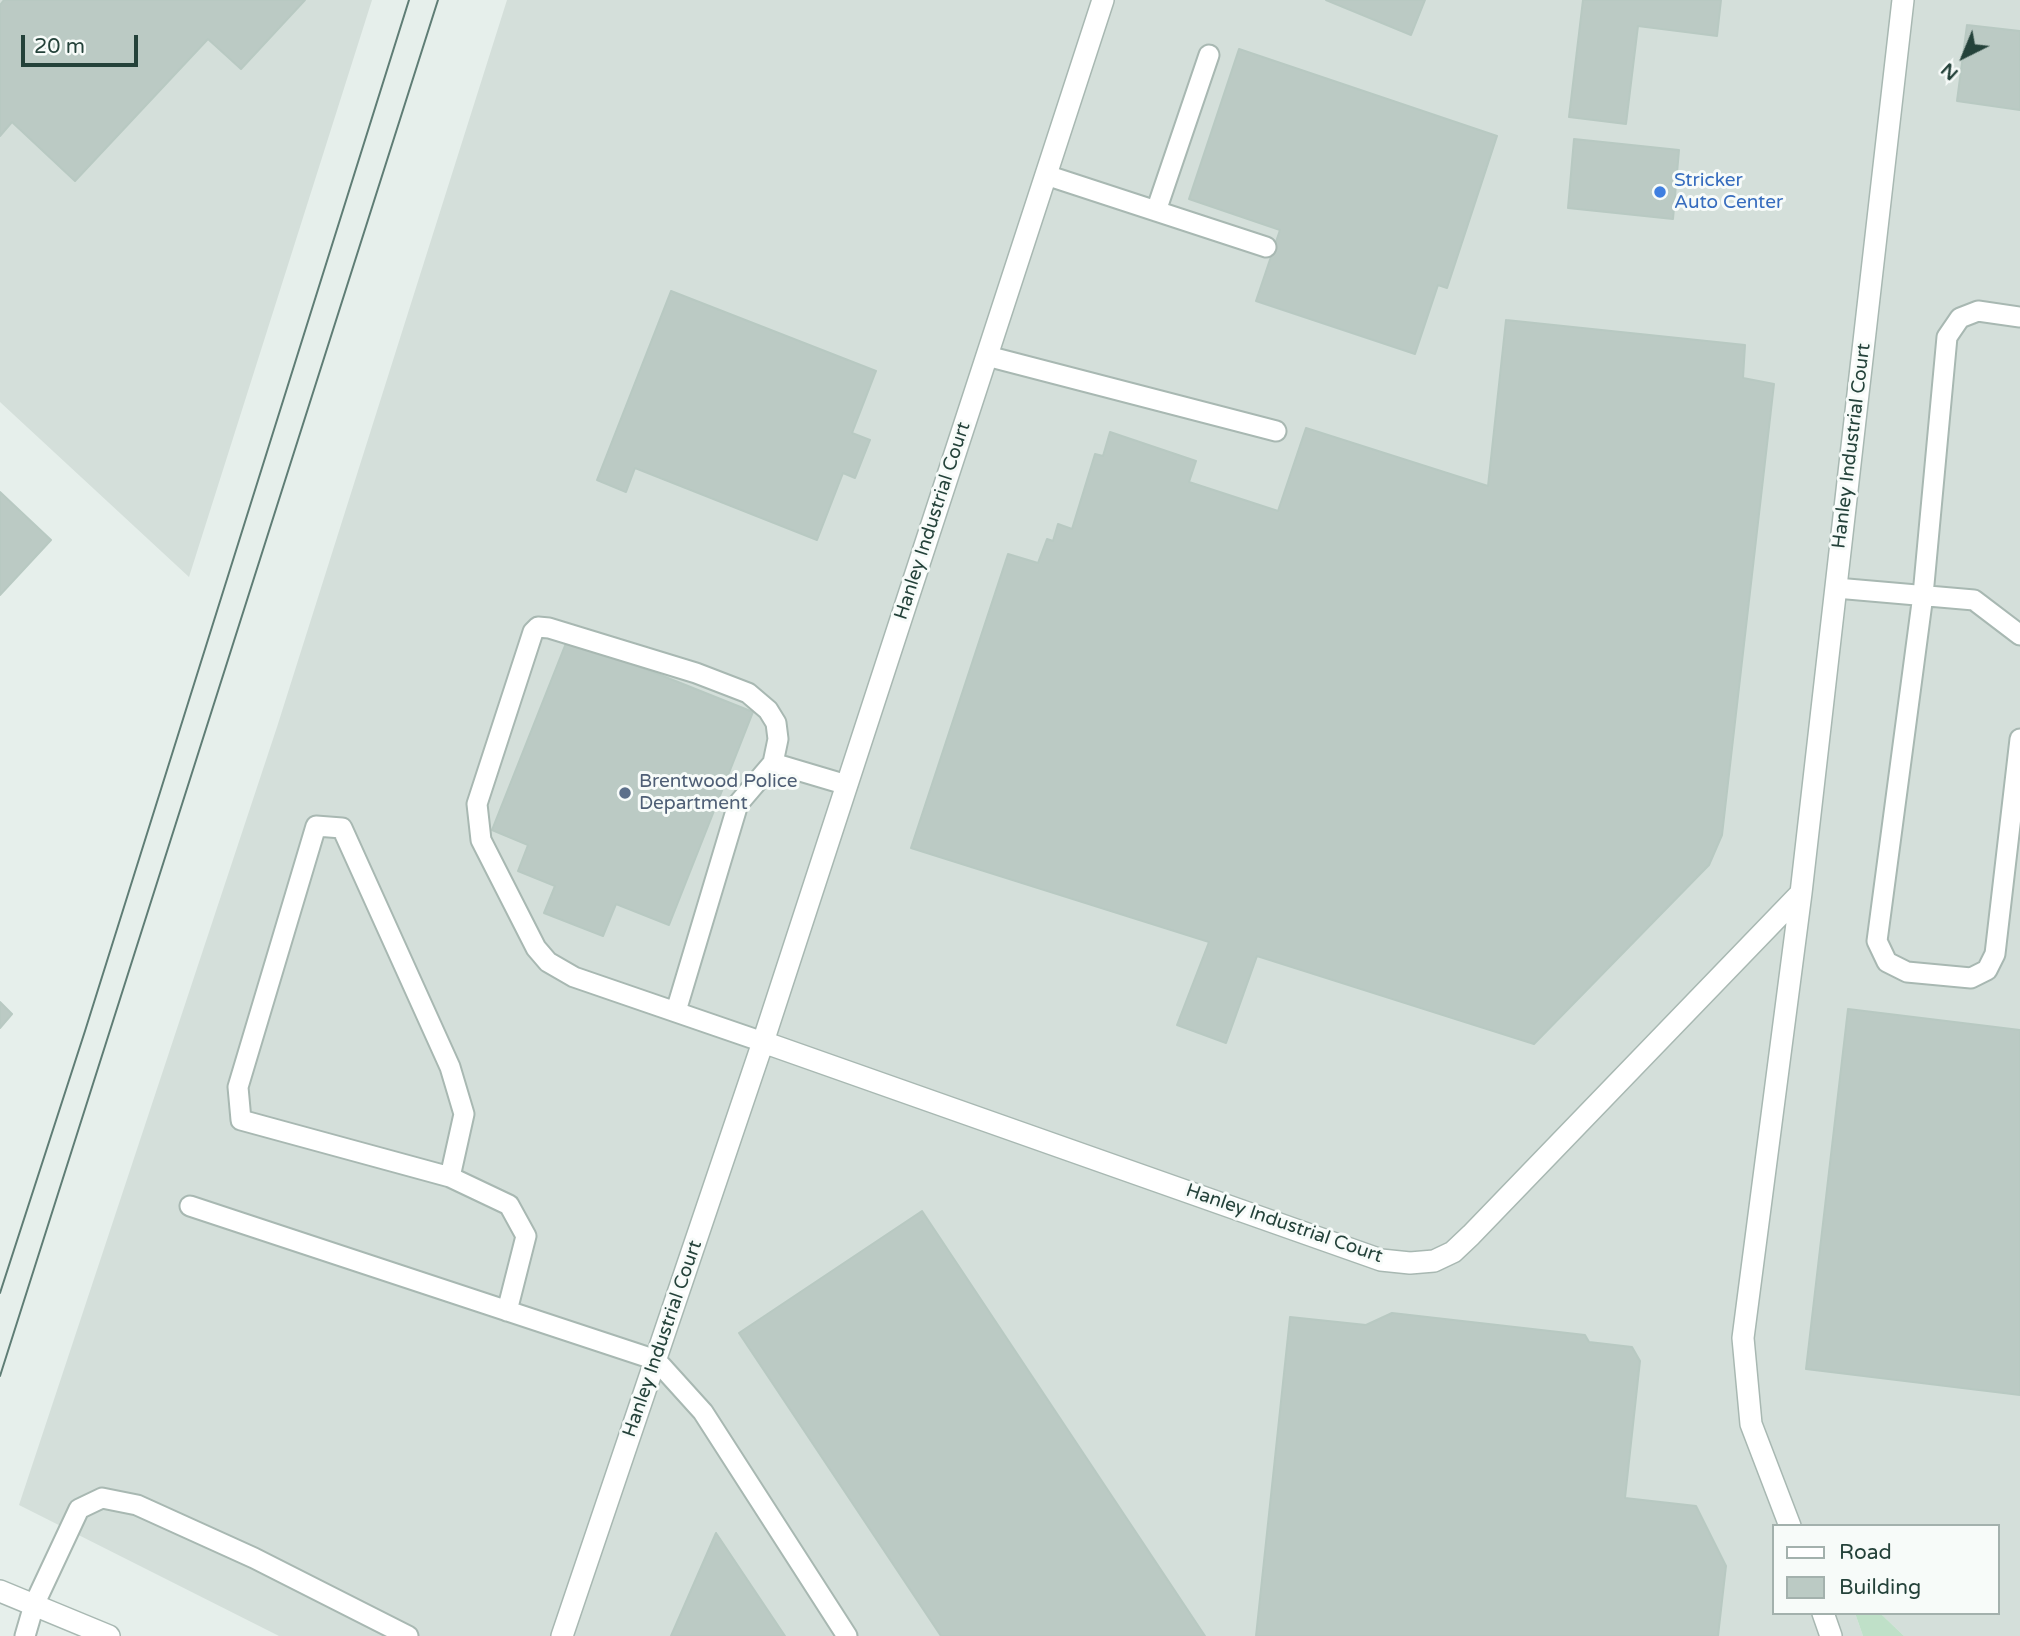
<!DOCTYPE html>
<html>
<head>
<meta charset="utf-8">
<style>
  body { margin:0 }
  #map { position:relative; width:2020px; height:1636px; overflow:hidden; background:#e6efeb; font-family:"Varela Round",sans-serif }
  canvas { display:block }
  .legend { position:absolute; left:1772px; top:1524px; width:228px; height:91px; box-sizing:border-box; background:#f7fbf9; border:2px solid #a3b1ad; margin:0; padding:9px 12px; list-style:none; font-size:21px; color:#24423a }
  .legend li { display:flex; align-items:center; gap:14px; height:35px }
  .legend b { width:35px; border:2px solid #a3b1ad }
  .north { position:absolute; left:1929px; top:21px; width:70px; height:70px; -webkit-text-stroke:5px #f7fbf9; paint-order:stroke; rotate:223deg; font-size:19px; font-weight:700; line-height:28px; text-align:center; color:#24423a }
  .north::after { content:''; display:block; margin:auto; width:24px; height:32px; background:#24423a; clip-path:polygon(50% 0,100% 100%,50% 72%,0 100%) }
  .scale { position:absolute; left:21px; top:35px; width:117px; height:32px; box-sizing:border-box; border:4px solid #24423a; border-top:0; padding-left:9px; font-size:21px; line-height:24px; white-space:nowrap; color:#24423a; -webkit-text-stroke:5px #f7fbf9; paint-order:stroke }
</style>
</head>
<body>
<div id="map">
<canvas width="2020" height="1636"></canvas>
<ul class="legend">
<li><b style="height:9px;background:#fff"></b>Road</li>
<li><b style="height:19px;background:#bbcac4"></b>Building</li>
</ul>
<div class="north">N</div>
<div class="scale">20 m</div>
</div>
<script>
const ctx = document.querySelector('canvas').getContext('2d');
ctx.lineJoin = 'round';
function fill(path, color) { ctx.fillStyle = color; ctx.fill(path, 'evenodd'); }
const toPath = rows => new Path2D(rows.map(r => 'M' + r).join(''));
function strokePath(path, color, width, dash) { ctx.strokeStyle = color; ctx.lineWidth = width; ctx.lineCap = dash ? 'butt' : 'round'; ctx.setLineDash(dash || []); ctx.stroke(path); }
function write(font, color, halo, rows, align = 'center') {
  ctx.font = font + ' "Varela Round",sans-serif'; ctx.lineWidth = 6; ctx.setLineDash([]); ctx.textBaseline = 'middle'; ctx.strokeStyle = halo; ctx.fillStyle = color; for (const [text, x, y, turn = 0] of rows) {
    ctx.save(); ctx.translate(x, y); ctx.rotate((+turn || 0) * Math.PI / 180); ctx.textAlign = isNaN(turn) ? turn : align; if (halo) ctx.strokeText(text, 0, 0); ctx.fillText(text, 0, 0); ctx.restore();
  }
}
const built = toPath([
  [0,0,372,0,189,577,0,402],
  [507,0,2020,0,2020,1636,1904,1636,1880,1613,1997,1613,1997,1526,1773,1526,1773,1613,1855,1613,1863,1636,279,1636,19,1505,277,727]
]);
const green = toPath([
  [1855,1613,1880,1613,1904,1636,1863,1636]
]);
const building = toPath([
  [4,0,305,0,241,69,208,39,75,181,12,122,0,136,0,5,4,0],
  [1326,0,1425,0,1411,35,1326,0],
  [1583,0,1721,0,1717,36,1638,26,1626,124,1569,117,1583,0],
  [1967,25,2020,31,2020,110,1957,101,1967,25],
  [1239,49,1497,136,1447,288,1438,285,1415,354,1256,301,1280,230,1189,199,1239,49],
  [1574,139,1679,150,1673,219,1568,208,1574,139],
  [671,291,876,371,852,433,870,440,855,478,843,473,817,540,635,468,626,492,597,480,671,291],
  [1506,320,1745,345,1743,378,1774,384,1722,835,1709,865,1534,1044,1257,956,1226,1043,1177,1025,1209,942,911,848,1008,554,1038,563,1047,539,1053,541,1058,524,1072,529,1095,454,1103,456,1110,432,1196,461,1189,482,1278,511,1306,428,1488,486,1506,320],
  [0,492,51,540,0,595,0,492],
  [568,638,753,712,669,925,616,904,603,936,544,913,555,886,518,871,528,845,492,830,568,638],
  [0,1002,12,1014,0,1028,0,1002],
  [1848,1009,2020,1030,2020,1395,1806,1369,1848,1009],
  [922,1211,1205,1636,941,1636,739,1333,922,1211],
  [1392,1313,1585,1335,1589,1342,1632,1347,1640,1361,1625,1498,1696,1506,1726,1566,1718,1636,1256,1636,1290,1317,1366,1325,1392,1313],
  [716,1533,785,1636,671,1636,716,1533]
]);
const service = toPath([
  [1046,175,1266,247],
  [1156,211,1209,55],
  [2020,317,1978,311,1960,318,1947,337,1923,595,1877,941,1887,962,1907,972,1971,978,1987,970,1995,954,2020,739],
  [987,356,1276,431],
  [1836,588,1974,600,2020,635],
  [676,1011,738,804,773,763],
  [763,1042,574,977,548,962,536,948,481,840,477,804,533,632,538,627,549,628,696,673,748,693,768,710,776,723,778,739,773,763,847,785],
  [450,1177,464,1114,450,1067,342,828,316,826,238,1087,241,1120,450,1177,509,1205,526,1236,507,1311],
  [190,1206,656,1360,703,1412,847,1636],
  [25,1636,34,1605,79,1509,102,1498,137,1505,254,1558,408,1636]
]);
const minor = toPath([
  [763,1042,1381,1260,1410,1263,1434,1261,1453,1252,1471,1235,1801,893],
  [1790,1526,1751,1424,1743,1338,1801,893,1903,0],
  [1823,1613,1831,1636],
  [562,1636,763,1042,1103,0]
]);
const tertiary = toPath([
  [0,1591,109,1636]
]);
const tram = toPath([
  [0,1293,85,1031,409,0],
  [0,1376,438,0]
]);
const markers = [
  [1660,192,7,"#3f7fe0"],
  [625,793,7,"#5c6f8a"]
];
const shopNames = [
  ["Stricker",1674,181],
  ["Auto Center",1674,203]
];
const streetNames = [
  ["Hanley Industrial Court",1852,446,-83],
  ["Hanley Industrial Court",933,521,-72],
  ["Hanley Industrial Court",1284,1224,19],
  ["Hanley Industrial Court",663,1339,-71]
];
const serviceNames = [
  ["Brentwood Police",639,782],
  ["Department",639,804]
];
fill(built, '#d4dfda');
fill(green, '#bfe0c8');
fill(building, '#bbcac4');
strokePath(building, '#b8c9c2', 2);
strokePath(service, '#a8b8b2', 23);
strokePath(minor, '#a8b8b2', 24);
strokePath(tertiary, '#a8b8b2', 24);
strokePath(service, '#fff', 19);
strokePath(minor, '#fff', 21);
strokePath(tertiary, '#fff', 21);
strokePath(tram, '#5f7d75', 2);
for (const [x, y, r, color] of markers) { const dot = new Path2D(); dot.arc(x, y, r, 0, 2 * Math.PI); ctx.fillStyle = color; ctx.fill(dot); strokePath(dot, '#f7fbf9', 2.5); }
write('19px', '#366cbe', '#f7fbf9', shopNames, 'left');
write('19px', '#24423a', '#f7fbf9', streetNames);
write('19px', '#4e5e75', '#f7fbf9', serviceNames, 'left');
</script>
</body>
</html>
